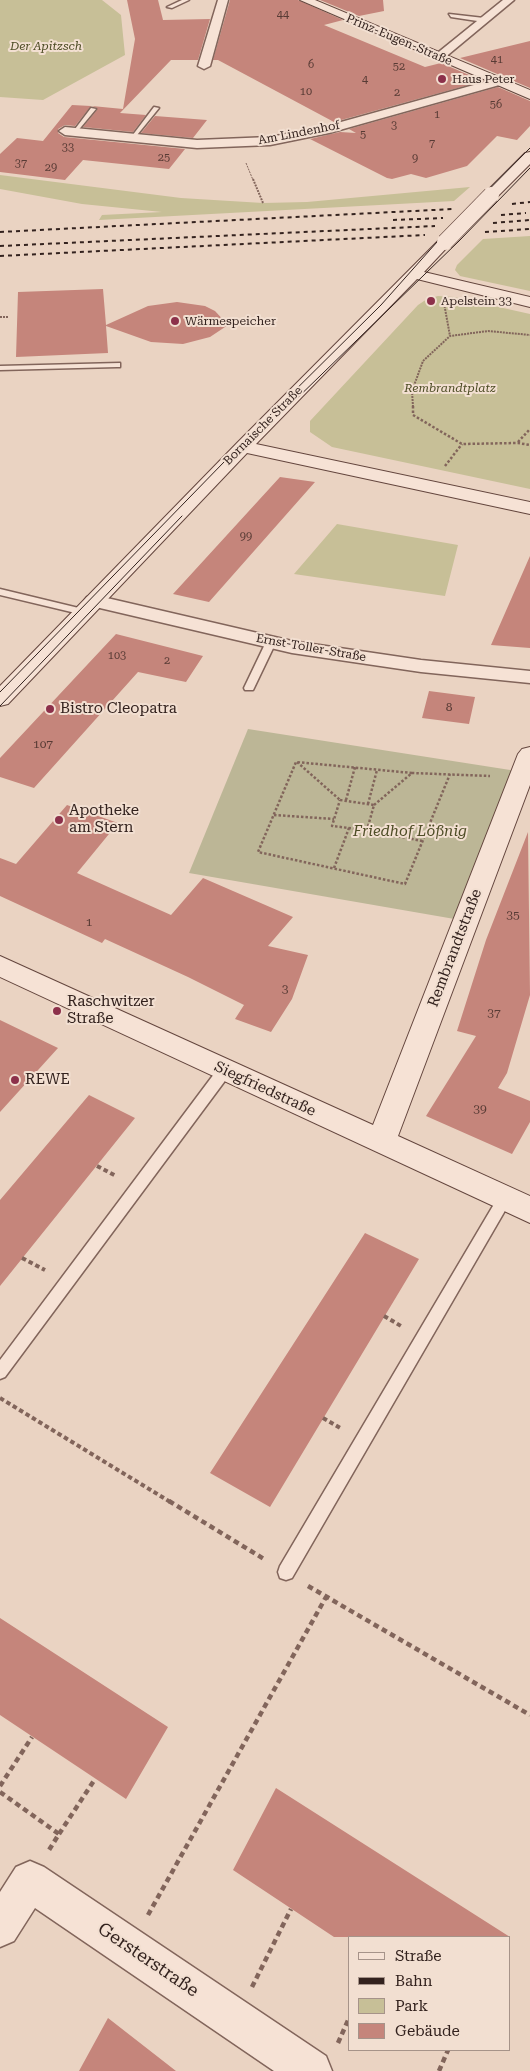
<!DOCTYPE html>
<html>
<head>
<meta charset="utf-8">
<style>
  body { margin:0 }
  #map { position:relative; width:530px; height:2071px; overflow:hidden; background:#ead3c2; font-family:"Roboto Serif",serif }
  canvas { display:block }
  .legend { position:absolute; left:348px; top:1936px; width:162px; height:115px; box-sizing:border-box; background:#f2dfd1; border:1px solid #a69389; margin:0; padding:6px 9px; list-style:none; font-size:15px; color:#33221e }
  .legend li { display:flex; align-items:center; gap:10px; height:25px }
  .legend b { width:25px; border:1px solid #a69389 }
</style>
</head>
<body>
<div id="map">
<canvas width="530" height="2071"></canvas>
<ul class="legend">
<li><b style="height:6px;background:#f6e2d5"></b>Straße</li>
<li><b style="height:6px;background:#33221e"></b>Bahn</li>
<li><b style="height:14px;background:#c7bf97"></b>Park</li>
<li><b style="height:14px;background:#c5857b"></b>Gebäude</li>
</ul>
</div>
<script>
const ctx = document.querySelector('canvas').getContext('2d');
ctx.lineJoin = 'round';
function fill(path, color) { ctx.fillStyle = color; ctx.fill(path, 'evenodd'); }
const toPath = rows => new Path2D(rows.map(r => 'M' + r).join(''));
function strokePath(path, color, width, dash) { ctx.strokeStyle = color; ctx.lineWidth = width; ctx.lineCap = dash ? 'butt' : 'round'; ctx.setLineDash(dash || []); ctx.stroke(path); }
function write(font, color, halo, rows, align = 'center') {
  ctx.font = font + ' "Roboto Serif",serif'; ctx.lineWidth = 4; ctx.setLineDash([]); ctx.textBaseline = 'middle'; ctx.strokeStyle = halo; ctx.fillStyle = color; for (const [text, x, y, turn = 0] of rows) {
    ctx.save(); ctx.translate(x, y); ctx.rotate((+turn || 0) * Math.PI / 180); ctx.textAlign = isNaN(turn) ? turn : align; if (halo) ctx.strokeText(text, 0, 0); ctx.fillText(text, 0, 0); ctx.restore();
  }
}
const green = toPath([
  [0,0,102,0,121,15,125,55,43,100,0,97],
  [0,175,181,198,263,203,307,202,470,187,454,201,99,220,102,215,162,212,82,204,0,189],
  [530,236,530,291,460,276,455,270,457,265,483,239],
  [438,296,454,297,530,314,530,489,332,447,310,432,310,421,418,305,427,299],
  [337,524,458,545,445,596,294,574]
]);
const cemetery = toPath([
  [248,729,523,772,466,921,189,873]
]);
const building = toPath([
  [127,0,158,0,163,20,210,19,198,60,171,60,120,113,146,115,133,132,83,127,97,110,97,108,92,106,123,109,135,39],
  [230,0,298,0,343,20,324,25,425,67,441,63,483,81,334,122,218,60,213,60],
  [320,0,383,0,384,11,359,16],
  [530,41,530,88,460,58],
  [498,87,530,101,530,126,517,140,497,136,467,166,426,178,411,174,392,179,387,178,310,139,340,132,356,133,349,129],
  [72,105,91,106,75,126,65,125,58,129,58,133,64,137,185,149,169,169,83,160,65,180,0,172,0,154,17,138,43,141],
  [155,116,207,120,193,138,141,133],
  [103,289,106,325,148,306,177,302,205,306,215,311,228,325,210,337,183,344,151,342,106,326,108,353,16,357,18,292],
  [280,477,315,482,209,602,173,594],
  [530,556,530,648,491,645],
  [116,634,203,656,186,682,138,672,34,788,0,777,0,758],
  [429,691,475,697,469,724,422,718],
  [67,805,118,823,77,873,171,915,203,878,293,917,268,946,308,955,292,999,271,1032,235,1019,244,1005,188,977,105,939,102,943,0,896,0,858,16,864],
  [528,832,530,995,507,1073,498,1088,530,1101,530,1122,512,1154,426,1116,476,1036,457,1031,486,940],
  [0,1020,58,1048,0,1112],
  [89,1095,135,1118,0,1286,0,1200],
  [365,1233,419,1259,270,1507,210,1473],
  [0,1618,168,1727,126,1799,0,1715],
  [276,1788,510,1937,334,1937,233,1870],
  [108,2018,176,2071,79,2071]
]);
const pathFar4 = toPath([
  [246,163,253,180]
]);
const pathFar3 = toPath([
  [253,179,263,203],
  [444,303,450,336],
  [0,317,9,317],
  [413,407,412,391,423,361,450,336,488,331,530,335]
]);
const pathFar2 = toPath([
  [413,406,413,415,462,444,518,443,530,445],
  [518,442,530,429],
  [445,466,462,444],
  [297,762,340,800],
  [412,773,296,762,258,852,405,884,450,774],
  [340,800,374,805,367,830,332,826,340,800],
  [346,800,355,767],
  [368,804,377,770],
  [374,805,412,773,490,776],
  [274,815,334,819],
  [367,830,422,841],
  [334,868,349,828]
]);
const pathFar1 = toPath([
  [97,1166,116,1176],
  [22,1258,45,1270],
  [384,1316,401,1326],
  [0,1398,172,1503],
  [323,1418,342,1429]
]);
const path = toPath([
  [169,1501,264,1559],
  [308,1586,530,1715],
  [0,1786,32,1737],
  [0,1792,59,1834,49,1850],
  [59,1834,95,1779],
  [148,1915,326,1597],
  [252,1987,291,1909],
  [338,2043,349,2018],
  [439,2071,448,2050]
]);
const lane = toPath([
  [182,0,189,0,172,8,167,7,182,0],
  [449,14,484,18,487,20,484,22,451,17,449,14],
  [154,107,159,108,133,140,129,140,154,107],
  [91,108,96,109,76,133,72,133,91,108],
  [120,363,120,367,117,367,0,370,0,366,120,363],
  [0,589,87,610,89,612,84,615,0,595,0,589],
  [271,639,276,642,254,688,253,690,245,690,244,688,266,642,271,639],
  [225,1065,230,1066,231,1070,230,1074,5,1377,0,1379,0,1360,220,1066,225,1065],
  [505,1192,510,1194,512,1198,510,1202,292,1578,286,1580,280,1578,278,1572,280,1566,500,1194,505,1192]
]);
const street = toPath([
  [218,0,228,0,210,66,204,69,198,66,218,0],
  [503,0,514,0,443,59,435,59,435,55,503,0],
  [499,78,505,82,503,84,329,133,270,145,197,148,65,135,59,131,65,127,197,140,270,137,323,127,499,78],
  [94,595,292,641,421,660,530,671,530,683,421,672,292,653,87,605,84,601,87,597,94,595],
  [30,1861,44,1867,326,2056,332,2071,274,2071,35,1908,14,1941,0,1947,0,1892,16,1867,30,1861]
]);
const secondary = toPath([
  [300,0,315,0,530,90,530,99,300,0],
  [530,152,530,164,496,198,486,198,484,195,486,192,525,153,530,152],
  [445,238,452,242,424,272,530,297,530,307,417,279,256,444,530,502,530,514,247,453,8,704,0,706,0,686,237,443,440,239,445,238],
  [530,747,530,785,398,1136,530,1196,530,1223,0,977,0,956,373,1125,518,754,522,749,530,747]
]);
const tram = toPath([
  [287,408,459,241,530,168],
  [0,692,262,423,381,305,437,242,530,148],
  [0,706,182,516]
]);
const rail = toPath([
  [512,204,530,202],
  [501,215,526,213],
  [393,220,443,218],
  [493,223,530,220],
  [0,232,453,209],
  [485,232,530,229],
  [0,246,435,226],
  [0,256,425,235]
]);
const secondaryBridge = toPath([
  [445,242,491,195]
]);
const markers = [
  [442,79,5,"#8c304a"],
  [431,301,5,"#8c304a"],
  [175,321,5,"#8c304a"],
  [50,709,5,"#8c304a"],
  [59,820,5,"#8c304a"],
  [57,1011,5,"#8c304a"],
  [15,1080,5,"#8c304a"]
];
const farNumbernames = [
  ["44",283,15],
  ["41",497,60],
  ["6",311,65],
  ["52",399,67],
  ["4",365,80],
  ["10",306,92],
  ["2",397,93],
  ["56",496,105],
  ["1",437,115],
  ["3",394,126],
  ["5",363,135],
  ["7",432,144],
  ["33",68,148],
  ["25",164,158],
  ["9",415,159],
  ["37",21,164],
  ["29",51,168],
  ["99",246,537],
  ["103",117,656],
  ["2",167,661]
];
const farStreetnames = [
  ["Prinz-Eugen-Straße",399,40,23],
  ["Am Lindenhof",299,133,-11],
  ["Bornaische Straße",263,426,-45],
  ["Ernst-Toller-Straße",311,648,10]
];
const farParknames = [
  ["Der Apitzsch",46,46],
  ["Rembrandtplatz",450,388]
];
const farPoinames = [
  ["Haus Peter",452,79],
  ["Apelstein 33",441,301],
  ["Wärmespeicher",185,321]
];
const numberNames = [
  ["8",449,707],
  ["107",43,744],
  ["35",513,915],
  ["1",89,922],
  ["3",285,989],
  ["37",494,1013],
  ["39",480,1109]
];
const poiNames = [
  ["Bistro Cleopatra",60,709],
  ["Apotheke",69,811],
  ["am Stern",69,828],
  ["Raschwitzer",67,1002],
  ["Straße",67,1019],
  ["REWE",25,1080]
];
const parkNames = [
  ["Friedhof Lößnig",410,832]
];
const streetNames = [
  ["Rembrandtstraße",455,948,-69],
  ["Siegfriedstraße",265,1089,25]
];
const nearStreetnames = [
  ["Gersterstraße",148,1960,34]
];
fill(green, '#c7bf97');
fill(cemetery, '#bcb696');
fill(building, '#c5857b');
strokePath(lane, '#82655b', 3);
strokePath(street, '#82655b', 3);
strokePath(secondary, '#64463e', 2);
strokePath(pathFar4, '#82655b', 1, [2, 1]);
strokePath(pathFar3, '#82655b', 2, [2, 1]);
strokePath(pathFar2, '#82655b', 2.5, [2.5, 2]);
strokePath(pathFar1, '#82655b', 4, [4.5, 3]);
strokePath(path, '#82655b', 4.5, [5.5, 4]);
fill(lane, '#f6e2d5');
fill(street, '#f6e2d5');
fill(secondary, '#f6e2d5');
strokePath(tram, '#33221e', 1);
strokePath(rail, '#33221e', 2, [4, 4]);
strokePath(secondaryBridge, '#64463e', 17, []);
strokePath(secondaryBridge, '#f6e2d5', 16);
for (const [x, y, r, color] of markers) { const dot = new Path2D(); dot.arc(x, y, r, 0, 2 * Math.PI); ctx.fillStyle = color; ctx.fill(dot); strokePath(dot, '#f2dfd1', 2); }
write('11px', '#583b35', null, farNumbernames);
write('12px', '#33221e', '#f2dfd1', farStreetnames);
write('italic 12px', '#4e4d26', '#f2dfd1', farParknames);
write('12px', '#33221e', '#f2dfd1', farPoinames, 'left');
write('12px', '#583b35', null, numberNames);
write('15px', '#33221e', '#f2dfd1', poiNames, 'left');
write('italic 15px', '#4e4d26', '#f2dfd1', parkNames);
write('15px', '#33221e', '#f2dfd1', streetNames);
write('18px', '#33221e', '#f2dfd1', nearStreetnames);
</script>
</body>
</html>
